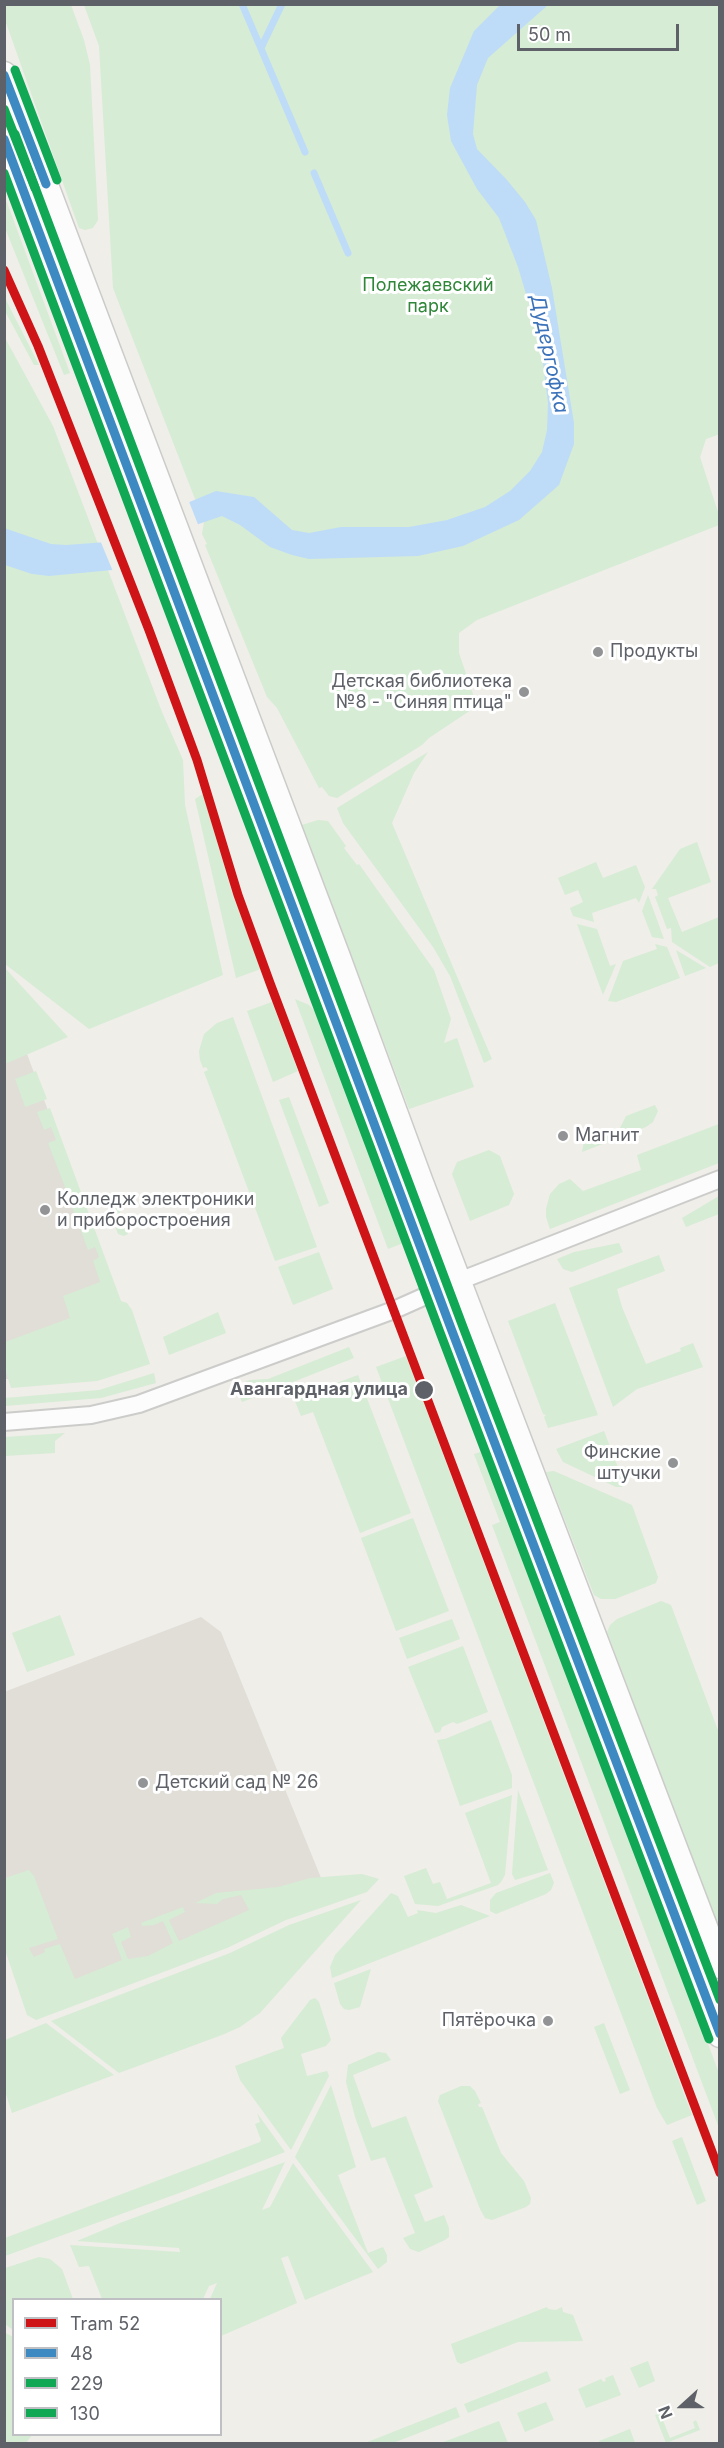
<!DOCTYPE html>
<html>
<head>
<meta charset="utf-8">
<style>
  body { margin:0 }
  #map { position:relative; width:724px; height:2448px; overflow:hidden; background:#efeee9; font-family:Inter,sans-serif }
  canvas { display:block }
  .frame { position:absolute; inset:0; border:6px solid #5e6268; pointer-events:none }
  .legend { position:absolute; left:12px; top:2298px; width:210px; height:138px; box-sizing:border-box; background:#fff; border:2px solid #bfc0c3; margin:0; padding:8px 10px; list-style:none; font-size:18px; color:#5e6268 }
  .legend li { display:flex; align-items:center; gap:12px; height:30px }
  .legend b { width:30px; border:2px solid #bfc0c3 }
  .north { position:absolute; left:652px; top:2376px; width:60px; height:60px; -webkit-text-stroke:4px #fff; paint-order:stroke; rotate:249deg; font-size:16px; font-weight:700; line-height:24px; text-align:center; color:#5e6268 }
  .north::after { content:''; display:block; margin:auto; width:21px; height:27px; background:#5e6268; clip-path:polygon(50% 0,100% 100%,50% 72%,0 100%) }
  .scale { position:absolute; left:517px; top:24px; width:162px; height:27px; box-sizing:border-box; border:3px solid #5e6268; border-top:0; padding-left:8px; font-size:18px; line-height:21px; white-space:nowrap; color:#5e6268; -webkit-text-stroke:4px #fff; paint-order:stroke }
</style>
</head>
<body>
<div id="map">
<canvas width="724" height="2448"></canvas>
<div class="frame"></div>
<ul class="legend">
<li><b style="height:8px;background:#ce1417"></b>Tram 52</li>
<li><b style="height:8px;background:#3d8ac2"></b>48</li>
<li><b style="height:8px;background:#10a855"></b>229</li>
<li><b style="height:8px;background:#10a855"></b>130</li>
</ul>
<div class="north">N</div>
<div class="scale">50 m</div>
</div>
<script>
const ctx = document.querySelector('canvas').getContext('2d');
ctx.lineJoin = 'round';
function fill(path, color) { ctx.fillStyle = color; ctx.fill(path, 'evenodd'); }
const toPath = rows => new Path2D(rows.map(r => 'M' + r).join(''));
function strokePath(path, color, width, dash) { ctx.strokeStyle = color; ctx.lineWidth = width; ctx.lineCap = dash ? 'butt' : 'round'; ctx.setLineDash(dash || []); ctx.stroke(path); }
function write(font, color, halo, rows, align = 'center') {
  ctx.font = font + ' Inter,sans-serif'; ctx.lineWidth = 6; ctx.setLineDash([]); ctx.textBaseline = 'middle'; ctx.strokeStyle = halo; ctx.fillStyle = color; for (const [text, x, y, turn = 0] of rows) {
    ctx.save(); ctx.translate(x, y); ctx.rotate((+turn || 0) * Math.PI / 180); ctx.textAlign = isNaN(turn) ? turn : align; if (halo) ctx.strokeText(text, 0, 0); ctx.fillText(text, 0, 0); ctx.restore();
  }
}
const education = toPath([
  [4,992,140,1358,94,1376,5,1379],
  [201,1617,221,1632,328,1895,29,2011,5,1940,4,1692]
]);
const green = toPath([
  [4,5,71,5,84,40,90,65,98,220,93,228,85,230,79,228,5,20],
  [84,5,719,5,720,434,706,439,700,457,719,515,719,525,477,620,459,633,459,653,477,706,429,738,422,745,337,798,329,796,322,787,319,788,277,708,267,697,205,545,207,544,202,534,204,522,113,288,99,46],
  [5,197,70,373,64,375,5,228],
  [5,298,39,365,34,365,5,311],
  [4,336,53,426,162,712,183,760,185,805,223,975,89,1029,5,964],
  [428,752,414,773,392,823,492,1059,484,1063,450,976,433,947,343,823,337,808],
  [203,794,233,896,261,969,236,978,195,799],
  [318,820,328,821,346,846,344,848,357,865,359,864,434,970,451,1019,444,1043,457,1038,474,1087,409,1109,302,825],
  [697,842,711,882,668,898,682,932,719,917,719,963,710,967,672,942,671,928,667,929,655,897,658,895,656,889,652,889,680,849],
  [596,862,603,878,636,865,645,887,639,903,636,898,592,913,594,922,573,916,570,908,583,902,578,890,565,895,558,878],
  [648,895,664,939,652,937,642,911],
  [577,924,597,929,610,966,616,964,603,995],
  [655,944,667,947,680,978,616,1002,608,1001,623,961,657,949],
  [676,950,706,968,685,976],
  [5,968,68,1037,5,1064,4,1064],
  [295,999,309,1005,322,1019,406,1242,388,1249],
  [272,1002,298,1071,273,1082,247,1011],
  [233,1017,317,1247,275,1261,204,1072,208,1070,206,1067,203,1068,200,1060,199,1051,204,1034,217,1023],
  [36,1071,47,1099,25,1107,15,1079],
  [289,1097,329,1203,319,1207,279,1100],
  [655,1105,658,1111,653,1122,646,1127,582,1152,584,1141,588,1139,592,1143,601,1139,602,1134,606,1133,609,1135,618,1132,626,1116],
  [50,1108,121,1301,127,1303,132,1310,150,1364,97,1381,11,1388,6,1372,5,1342,70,1318,63,1296,100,1282,93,1261,99,1257,95,1247,88,1250,72,1207,80,1203,75,1192,68,1195,48,1143,56,1140,51,1127,44,1130,37,1112],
  [719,1124,719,1163,550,1229,546,1217,546,1209,550,1194,559,1184,570,1179,583,1191,641,1170,637,1155],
  [489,1150,500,1156,514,1194,509,1205,470,1221,452,1174,457,1162],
  [719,1196,719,1214,686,1227,682,1218],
  [115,1199,128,1234,124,1236,118,1234,107,1204],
  [619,1243,623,1252,572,1272,563,1269,557,1259,574,1252],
  [319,1252,333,1289,293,1305,278,1267],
  [659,1255,665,1271,617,1289,622,1307,646,1364,681,1351,680,1348,693,1343,703,1367,637,1389,613,1407,569,1288],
  [555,1303,598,1415,548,1428,544,1417,546,1415,543,1414,508,1321],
  [218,1312,226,1333,169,1355,163,1337],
  [349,1347,354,1358,242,1402,235,1386,250,1380,268,1379],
  [406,1356,692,2115,667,2125,657,2108,376,1367],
  [154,1373,156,1383,101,1398,5,1406,5,1398,99,1390],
  [358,1375,411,1513,360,1533,313,1412,301,1416,294,1399],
  [604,1431,624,1483,622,1487,616,1487,563,1462,556,1449],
  [65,1433,55,1441,55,1453,5,1456,5,1437],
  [484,1451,719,2073,719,2128,492,1525,500,1522,474,1454],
  [554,1471,632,1505,658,1577,656,1583,615,1599,601,1599,594,1595,546,1472],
  [413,1518,449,1611,396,1631,361,1538],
  [661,1601,671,1605,719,1733,719,1928,607,1632,610,1625,617,1619],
  [60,1615,75,1655,27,1672,12,1633],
  [452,1619,460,1639,407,1659,399,1638],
  [463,1646,488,1712,457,1724,453,1722,442,1727,440,1732,435,1733,408,1667],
  [491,1720,512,1775,512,1788,460,1806,437,1740,445,1739],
  [518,1790,548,1870,515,1880,512,1874],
  [512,1795,505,1875,501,1882,498,1885,438,1906,415,1904,404,1876,426,1868,433,1884,440,1882,447,1899,491,1883,465,1813],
  [29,1870,34,1876,58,1939,29,1948,34,1957,45,1952,44,1949,60,1944,75,1979,122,1960,112,1934,128,1927,131,1937,121,1942,128,1959,148,1956,173,1943,163,1921,154,1925,142,1926,141,1923,183,1907,185,1912,169,1920,179,1941,249,1910,241,1895,223,1899,217,1904,195,1903,216,1893,278,1887,310,1878,362,1874,379,1879,367,1892,286,1920,227,1948,36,2020,27,2015,4,1947,5,1878],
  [550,1873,554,1883,551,1890,546,1894,496,1914,490,1911,490,1900,496,1893],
  [391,1893,398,1896,408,1917,418,1913,417,1910,436,1913,461,1905,490,1916,332,1978,330,1967,335,1955],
  [361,1900,260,2013,240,2027,222,2035,119,2073,51,2021,230,1953,289,1925],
  [371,1969,360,2007,349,2010,344,2009,340,2004,334,1983],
  [315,1998,319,2002,331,2040,326,2046,301,2054,307,2076,327,2071,329,2076,291,2150,240,2080,235,2066,284,2048,281,2038,310,2000],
  [46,2023,114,2075,12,2113,5,2091,5,2040],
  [604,2023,630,2090,620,2094,594,2027],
  [378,2052,386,2053,391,2060,353,2075,372,2128,406,2116,433,2187,414,2195,425,2222,444,2215,449,2228,449,2237,445,2240,419,2252,410,2249,403,2238,415,2233,385,2157,371,2161,355,2117,346,2082,348,2065],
  [331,2085,356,2167,338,2175,368,2253,383,2247,387,2255,387,2262,378,2269,295,2157],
  [461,2086,470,2086,475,2091,481,2103,478,2104,479,2107,482,2107,501,2153,524,2181,531,2198,530,2204,526,2207,492,2220,485,2218,480,2209,438,2101,440,2095],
  [257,2113,285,2152,182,2192,5,2256,5,2238,260,2142,261,2140,255,2124,260,2122],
  [682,2137,706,2201,697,2205,672,2141],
  [285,2162,262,2210,270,2207,293,2163,373,2272,305,2300,288,2256,281,2258,297,2303,221,2336,220,2300,210,2299,217,2283,209,2286,203,2299,102,2299,89,2266,79,2267,70,2245,180,2252,179,2248,77,2241,120,2223],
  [39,2257,50,2259,62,2269,73,2299,14,2300,13,2330,5,2324,5,2268],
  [547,2307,548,2309,556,2310,562,2307,563,2312,573,2315,583,2341,518,2342,461,2364,457,2362,451,2344],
  [4,2332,13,2337,14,2434,32,2435,26,2443,6,2443,5,2440],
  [648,2361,655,2381,639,2388,630,2368],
  [547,2371,551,2381,468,2413,464,2404],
  [613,2375,621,2395,586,2408,578,2389,601,2379,603,2382,606,2381,605,2378],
  [546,2402,554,2420,525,2432,517,2413],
  [456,2407,460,2417,393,2443,365,2443],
  [660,2413,670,2438,695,2428,693,2422,696,2420,700,2430,666,2443,655,2415],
  [499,2421,508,2443,441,2443],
  [630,2429,635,2443,600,2443,599,2441]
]);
const water = toPath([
  [500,5,548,5,488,58,477,85,473,134,477,149,507,180,525,202,536,220,552,288,574,423,574,444,559,485,519,520,463,546,418,556,309,559,292,555,270,547,240,525,222,516,187,528,123,569,49,576,32,574,5,565,4,528,51,544,66,545,120,541,175,508,216,491,254,497,292,530,309,533,341,527,409,527,447,520,485,507,510,491,530,471,542,452,547,430,548,403,543,363,533,318,518,267,499,218,477,189,451,141,447,115,450,88,474,31]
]);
const pier = toPath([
  [188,499,199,527,188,531,150,559,124,572,114,574,100,540,119,538,137,530,154,516]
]);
const stream = toPath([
  [242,4,305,152],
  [261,48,282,4],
  [314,173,348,253]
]);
const street = toPath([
  [4,1422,91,1415,139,1404,394,1310,459,1281,720,1179]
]);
const secondary = toPath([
  [4,74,338,957,420,1180,720,1966],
  [4,138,452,1331,720,2035]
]);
const bus1 = toPath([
  [4,75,46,184],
  [4,139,452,1331,720,2034]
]);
const bus2 = toPath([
  [4,109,35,188],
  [4,173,441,1335,709,2039]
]);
const bus3 = toPath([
  [15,70,57,180],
  [15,134,463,1327,720,2000]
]);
const tram1 = toPath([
  [4,270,38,346,149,630,197,760,238,895,270,983,720,2173]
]);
const markers = [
  [598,652,6,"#919395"],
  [524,692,6,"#919395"],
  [563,1136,6,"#919395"],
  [45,1210,6,"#919395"],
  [424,1390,10,"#5e6268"],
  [673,1463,6,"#919395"],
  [143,1783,6,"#919395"],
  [548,2021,6,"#919395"]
];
const parkNames = [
  ["Полежаевский",428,286],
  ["парк",428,307]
];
const poiNames = [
  ["Продукты",610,652],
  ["Детская библиотека",512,682,"right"],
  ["№8 - \"Синяя птица\"",512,703,"right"],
  ["Магнит",575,1136],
  ["Колледж электроники",57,1200],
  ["и приборостроения",57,1221],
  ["Финские",661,1453,"right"],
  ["штучки",661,1474,"right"],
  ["Детский сад № 26",155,1783],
  ["Пятёрочка",536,2021,"right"]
];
const stopNames = [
  ["Авангардная улица",408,1390]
];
const waterNames = [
  ["Дудергофка",549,354,78]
];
fill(education, '#e0ded7');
fill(green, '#d6ecd5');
fill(water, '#bedcf8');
fill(pier, '#efeee9');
strokePath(stream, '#bedcf8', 7);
strokePath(street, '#cccccb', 20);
strokePath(secondary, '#cbcbca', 27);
strokePath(street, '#fdfcfc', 16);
strokePath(secondary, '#fdfcfc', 24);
strokePath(bus1, '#3d8ac2', 9);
strokePath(bus2, '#10a855', 9);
strokePath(bus3, '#10a855', 9);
strokePath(tram1, '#ce1417', 9);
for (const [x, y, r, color] of markers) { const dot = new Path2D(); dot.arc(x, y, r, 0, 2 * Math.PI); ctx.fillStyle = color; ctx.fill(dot); strokePath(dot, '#fff', 2); }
write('18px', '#2f8638', '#fff', parkNames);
write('18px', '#5e6268', '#fff', poiNames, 'left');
write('bold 18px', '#5e6268', '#fff', stopNames, 'right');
write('italic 20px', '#3c73ba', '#fff', waterNames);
</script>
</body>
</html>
